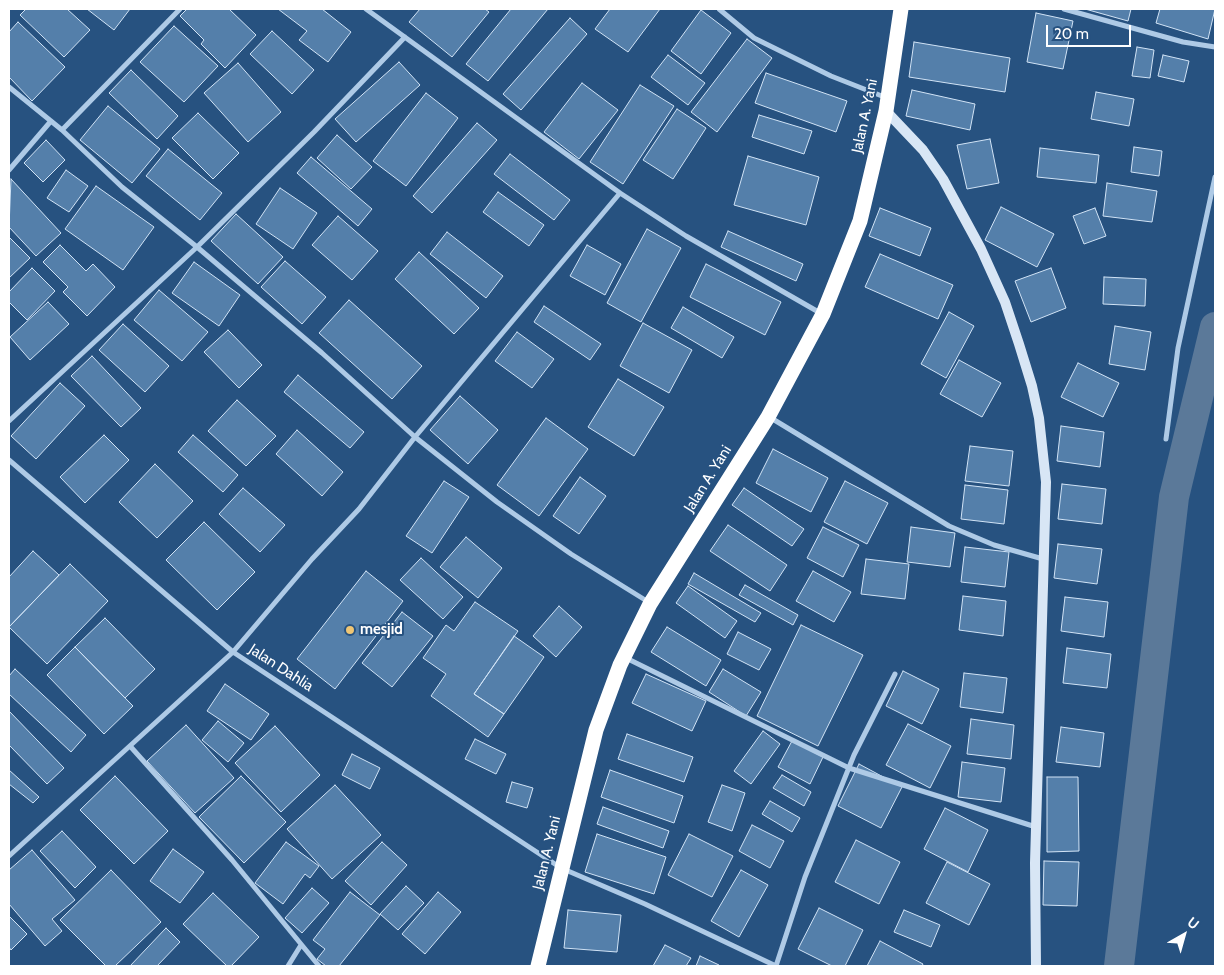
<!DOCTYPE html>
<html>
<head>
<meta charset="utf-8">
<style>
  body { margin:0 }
  #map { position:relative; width:1224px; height:975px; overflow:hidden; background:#275280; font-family:Cabin,sans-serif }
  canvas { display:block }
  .frame { position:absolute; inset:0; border:10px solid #fff; pointer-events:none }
  .north { position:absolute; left:1159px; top:910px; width:50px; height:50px; -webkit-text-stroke:4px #275280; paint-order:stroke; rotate:38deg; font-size:14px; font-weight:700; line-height:20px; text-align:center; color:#fff }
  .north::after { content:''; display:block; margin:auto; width:18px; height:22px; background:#fff; clip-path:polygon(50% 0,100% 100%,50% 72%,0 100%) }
  .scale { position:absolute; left:1046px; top:25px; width:85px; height:22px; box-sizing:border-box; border:2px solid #fff; border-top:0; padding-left:6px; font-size:15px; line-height:18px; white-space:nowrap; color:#fff; -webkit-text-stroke:4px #275280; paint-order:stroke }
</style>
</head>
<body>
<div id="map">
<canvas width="1224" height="975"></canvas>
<div class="frame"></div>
<div class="north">U</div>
<div class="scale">20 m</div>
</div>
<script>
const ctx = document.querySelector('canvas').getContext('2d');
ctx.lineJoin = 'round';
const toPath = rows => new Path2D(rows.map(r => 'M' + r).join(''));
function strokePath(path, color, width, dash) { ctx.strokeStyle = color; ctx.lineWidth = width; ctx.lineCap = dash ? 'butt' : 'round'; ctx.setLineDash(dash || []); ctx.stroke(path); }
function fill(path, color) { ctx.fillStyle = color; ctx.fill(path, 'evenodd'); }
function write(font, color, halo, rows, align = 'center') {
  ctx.font = font + ' Cabin,sans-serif'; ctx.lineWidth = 4; ctx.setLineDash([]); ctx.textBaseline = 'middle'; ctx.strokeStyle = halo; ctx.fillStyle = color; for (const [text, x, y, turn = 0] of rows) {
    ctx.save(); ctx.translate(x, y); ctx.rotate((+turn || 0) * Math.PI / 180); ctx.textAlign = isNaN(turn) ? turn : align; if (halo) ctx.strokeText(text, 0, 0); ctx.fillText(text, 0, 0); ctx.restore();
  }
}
const canal = toPath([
  [1119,966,1174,497,1215,327]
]);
const building = toPath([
  [26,9,67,9,90,30,64,57,20,15,26,9],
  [87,9,130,9,114,30,87,9],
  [187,9,229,9,256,35,225,68,201,44,204,40,180,16,187,9],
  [278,9,322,9,351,32,328,62,299,40,307,31,278,9],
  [420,9,485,9,489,12,452,57,409,22,420,9],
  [511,9,548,9,488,81,466,64,511,9],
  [610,9,660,9,628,52,595,29,610,9],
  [1085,9,1131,9,1128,21,1085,9],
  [1160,9,1215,9,1208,39,1156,23,1160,9],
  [701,10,731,33,701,74,671,51,701,10],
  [1036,13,1073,21,1063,69,1027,62,1036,13],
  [570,18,587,34,521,110,503,94,570,18],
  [18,22,65,67,32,101,9,77,9,32,18,22],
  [174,26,218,66,184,102,140,62,174,26],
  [272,31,314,70,292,94,250,54,272,31],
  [747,39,772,58,717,132,691,112,747,39],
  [914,42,1010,58,1005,92,909,77,914,42],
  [1137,47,1154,50,1150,78,1132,76,1137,47],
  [668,55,705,83,688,105,651,77,668,55],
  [1163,55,1189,61,1184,82,1158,76,1163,55],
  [399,62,420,85,356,142,335,119,399,62],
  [238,63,281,112,248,142,204,93,238,63],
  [131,70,178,116,157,139,109,93,131,70],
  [766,73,847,101,836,132,755,103,766,73],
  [582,83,618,110,579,159,544,132,582,83],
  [640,85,674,106,623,184,590,162,640,85],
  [912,90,975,104,970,130,906,116,912,90],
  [1096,92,1134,99,1129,126,1091,119,1096,92],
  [426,93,458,118,406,186,373,161,426,93],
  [108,106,160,149,132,183,80,140,108,106],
  [677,109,706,128,673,179,643,160,677,109],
  [198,113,239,153,213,179,172,138,198,113],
  [759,115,812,131,804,154,752,137,759,115],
  [477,123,497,140,432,213,413,196,477,123],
  [337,135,372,167,351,189,317,158,337,135],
  [990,139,999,183,967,189,957,145,990,139],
  [46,140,65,160,43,182,24,163,46,140],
  [1134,147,1162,151,1159,176,1131,172,1134,147],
  [1040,148,1099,155,1096,183,1037,177,1040,148],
  [168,149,222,193,200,220,146,176,168,149],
  [510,154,570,200,554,220,494,174,510,154],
  [748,156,819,177,806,225,734,205,748,156],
  [311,157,372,209,358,226,297,173,311,157],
  [66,170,88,186,69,212,47,198,66,170],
  [11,179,61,233,36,256,9,227,11,179],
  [1107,183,1157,191,1152,222,1103,216,1107,183],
  [96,186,154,227,123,270,65,229,96,186],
  [280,188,317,213,293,249,256,224,280,188],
  [498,192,544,225,529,246,483,212,498,192],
  [1001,207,1054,234,1037,267,985,240,1001,207],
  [880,208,931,228,920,256,869,236,880,208],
  [1095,208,1106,236,1084,244,1073,216,1095,208],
  [236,214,283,257,258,284,211,241,236,214],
  [338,216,378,251,352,280,312,245,338,216],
  [647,229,681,248,641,322,607,303,647,229],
  [728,231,803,264,796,281,721,247,728,231],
  [447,232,503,276,486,298,430,254,447,232],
  [9,237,30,258,9,278,9,237],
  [60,245,86,271,93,264,115,287,87,316,63,292,68,287,43,262,60,245],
  [587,245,621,264,605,295,570,276,587,245],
  [419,252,479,308,454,334,395,279,419,252],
  [880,254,953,285,938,319,865,287,880,254],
  [285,261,326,297,302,324,261,287,285,261],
  [194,262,240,295,219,326,172,293,194,262],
  [706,264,781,302,765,335,690,297,706,264],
  [32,268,55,291,27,320,9,302,9,292,32,268],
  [1051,268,1066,308,1031,322,1015,281,1051,268],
  [1104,277,1146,279,1145,306,1103,304,1104,277],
  [159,290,208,332,182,361,134,320,159,290],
  [349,300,422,366,392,399,319,333,349,300],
  [48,302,69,324,30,360,10,337,48,302],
  [544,306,601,344,590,360,534,322,544,306],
  [683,307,734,337,722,358,671,328,683,307],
  [949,312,974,326,946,378,921,364,949,312],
  [643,323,692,350,669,393,620,366,643,323],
  [123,324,169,366,145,392,99,350,123,324],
  [1115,326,1151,332,1145,370,1109,364,1115,326],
  [228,330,262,365,239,388,204,352,228,330],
  [517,332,554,359,532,388,495,361,517,332],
  [92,356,141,408,121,427,71,376,92,356],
  [959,360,1001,383,982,417,940,394,959,360],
  [1078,363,1119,383,1103,417,1061,397,1078,363],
  [298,375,364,432,350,448,284,392,298,375],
  [618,379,664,407,634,456,588,427,618,379],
  [60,383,85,406,36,459,11,436,60,383],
  [460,396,498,430,468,464,430,430,460,396],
  [237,400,276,436,246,466,208,431,237,400],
  [546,418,588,449,539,516,497,485,546,418],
  [1061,426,1104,432,1100,467,1057,461,1061,426],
  [297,430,343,472,322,496,276,454,297,430],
  [104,435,129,460,85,503,60,477,104,435],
  [193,435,238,475,223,492,178,452,193,435],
  [970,446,1013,451,1009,486,965,481,970,446],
  [773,449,828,478,811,512,756,483,773,449],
  [155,464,193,501,157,538,119,502,155,464],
  [580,477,606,496,579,534,553,516,580,477],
  [444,481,469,497,432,553,406,536,444,481],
  [845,481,888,503,867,544,824,522,845,481],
  [1062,484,1106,489,1102,524,1058,519,1062,484],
  [965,485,1008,490,1004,524,961,519,965,485],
  [243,488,285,525,260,552,219,514,243,488],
  [744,488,804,529,792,546,732,505,744,488],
  [204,522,255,572,217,610,166,560,204,522],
  [728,525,787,565,770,591,710,551,728,525],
  [823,527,859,545,843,577,807,558,823,527],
  [911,527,955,533,950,567,907,562,911,527],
  [466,537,502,568,478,598,440,567,466,537],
  [1058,544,1102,549,1097,584,1054,578,1058,544],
  [965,547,1009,552,1005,587,961,582,965,547],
  [33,551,59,575,9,627,9,577,33,551],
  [421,558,463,597,443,619,400,580,421,558],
  [866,559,909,564,905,599,861,594,866,559],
  [70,564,108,601,47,664,9,627,70,564],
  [366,571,403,601,335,689,297,659,366,571],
  [813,571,851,592,834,622,796,601,813,571],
  [694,573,761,613,755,622,688,584,694,573],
  [745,585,798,615,793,625,739,595,745,585],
  [688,586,737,621,725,638,676,603,688,586],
  [963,596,1006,601,1003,636,959,630,963,596],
  [1065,597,1108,602,1104,637,1061,631,1065,597],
  [475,602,518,631,474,694,504,714,488,737,431,696,446,674,423,658,446,625,454,631,475,602],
  [559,606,582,627,556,657,533,636,559,606],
  [402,612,433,636,392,687,362,663,402,612],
  [105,618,155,669,125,698,75,647,105,618],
  [801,625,863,655,818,746,757,716,801,625],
  [667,627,721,660,706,686,651,652,667,627],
  [738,632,771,649,759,670,727,654,738,632],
  [514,636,544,657,504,714,474,694,514,636],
  [75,647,133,706,104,734,47,675,75,647],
  [1067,648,1111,654,1107,688,1063,683,1067,648],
  [15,669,86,735,71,752,9,694,9,676,15,669],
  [723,669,761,692,746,716,709,692,723,669],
  [903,671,939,689,922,724,886,706,903,671],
  [964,673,1007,678,1003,713,960,707,964,673],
  [646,674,706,701,692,731,632,703,646,674],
  [225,684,269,714,251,740,207,711,225,684],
  [9,711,64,768,47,784,9,745,9,711],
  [971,719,1014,725,1011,759,967,754,971,719],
  [218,721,244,743,228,762,202,740,218,721],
  [908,724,951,746,930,788,886,765,908,724],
  [186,725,234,778,195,813,147,761,186,725],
  [275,726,320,775,281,812,235,763,275,726],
  [1061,727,1104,733,1100,767,1056,762,1061,727],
  [763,731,780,744,751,784,734,771,763,731],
  [627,734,693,757,684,782,618,759,627,734],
  [475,739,506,754,496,774,465,759,475,739],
  [792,741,823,757,810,784,778,767,792,741],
  [352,754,380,768,370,789,342,775,352,754],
  [962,762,1005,768,1001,802,958,797,962,762],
  [859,764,902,787,881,828,838,806,859,764],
  [9,770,39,797,33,803,9,784,9,770],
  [610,770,683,796,674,823,601,797,610,770],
  [782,775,811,792,804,806,773,788,782,775],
  [115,776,168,831,134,864,80,810,115,776],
  [241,776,286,822,244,863,199,817,241,776],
  [1047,777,1078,777,1079,851,1047,852,1047,777],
  [512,782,533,788,527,808,506,802,512,782],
  [335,785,381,835,332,879,287,829,335,785],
  [722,785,745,793,732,831,708,822,722,785],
  [770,801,800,818,792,832,762,814,770,801],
  [603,807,669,831,663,848,597,824,603,807],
  [945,808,988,830,968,872,924,849,945,808],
  [752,825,784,841,770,868,739,851,752,825],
  [62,831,96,867,75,888,40,851,62,831],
  [597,834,666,857,654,894,585,872,597,834],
  [689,834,733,856,712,897,668,875,689,834],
  [856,840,900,862,879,904,835,882,856,840],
  [286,842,319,866,310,878,305,874,283,904,255,883,286,842],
  [382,842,407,865,371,905,345,881,382,842],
  [173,849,204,872,180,903,150,881,173,849],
  [32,850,75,900,52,919,62,931,45,946,9,904,9,870,32,850],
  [1044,861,1079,862,1077,906,1043,905,1044,861],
  [947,862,990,884,969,925,926,903,947,862],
  [111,870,161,922,115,966,106,966,60,920,111,870],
  [741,870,768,885,739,937,711,921,741,870],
  [406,886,424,903,398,930,380,914,406,886],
  [312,888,329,903,302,933,285,918,312,888],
  [350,892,380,915,339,966,326,966,317,959,325,949,313,940,350,892],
  [438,892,461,912,425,954,402,934,438,892],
  [213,893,259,937,231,966,227,966,183,924,213,893],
  [819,908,863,930,845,966,832,966,798,949,819,908],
  [568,910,621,915,617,952,564,948,568,910],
  [904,910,940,925,931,947,894,932,904,910],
  [9,916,27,934,11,950,9,947,9,916],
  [166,928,180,942,157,966,130,966,166,928],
  [880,941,923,964,922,966,867,966,880,941],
  [665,945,691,958,686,966,653,966,665,945],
  [700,956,719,965,719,966,696,966,700,956]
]);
const street = toPath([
  [366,9,620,193,686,236,822,314],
  [719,9,754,38,831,76,887,98],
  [1064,9,1183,42,1215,47],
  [9,87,62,130,122,187,197,247,322,353,415,437,497,502,571,554,650,603],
  [62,130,180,9],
  [9,170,51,121],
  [771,418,949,526,994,545,1043,559],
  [9,421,197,247,314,132,405,37],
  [1166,439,1178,348,1215,177],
  [9,460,233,652,561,868,645,904,776,966],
  [626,658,849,768,1036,827],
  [130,746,232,860,319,966],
  [9,856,233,652,312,559,359,509,415,437,620,193],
  [288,966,301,945],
  [776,966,805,877,854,755,895,674]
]);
const secondary = toPath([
  [886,111,923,150,943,179,981,249,1005,302,1019,344,1032,386,1039,418,1046,482,1035,863,1036,966]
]);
const highway = toPath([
  [538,966,596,730,620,665,650,604,768,417,823,314,860,221,886,111,901,9]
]);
const markers = [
  [350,630,5,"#eec574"]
];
const streetNames = [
  ["Jalan A. Yani",865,116,-78],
  ["Jalan A. Yani",708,479,-58],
  ["Jalan Dahlia",281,668,33],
  ["Jalan A. Yani",547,853,-76]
];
const poiNames = [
  ["mesjid",360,630]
];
strokePath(canal, '#5b7999', 30);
fill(building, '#547faa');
strokePath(building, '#d1e3f5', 1);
strokePath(street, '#aecae6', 5);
strokePath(secondary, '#d8e6f5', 10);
strokePath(highway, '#fff', 15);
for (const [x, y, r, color] of markers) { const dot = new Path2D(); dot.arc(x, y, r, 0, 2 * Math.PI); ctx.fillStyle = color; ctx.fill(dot); strokePath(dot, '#275280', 2); }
write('15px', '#fff', '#275280', streetNames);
write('bold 15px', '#fff', '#275280', poiNames, 'left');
</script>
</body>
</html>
